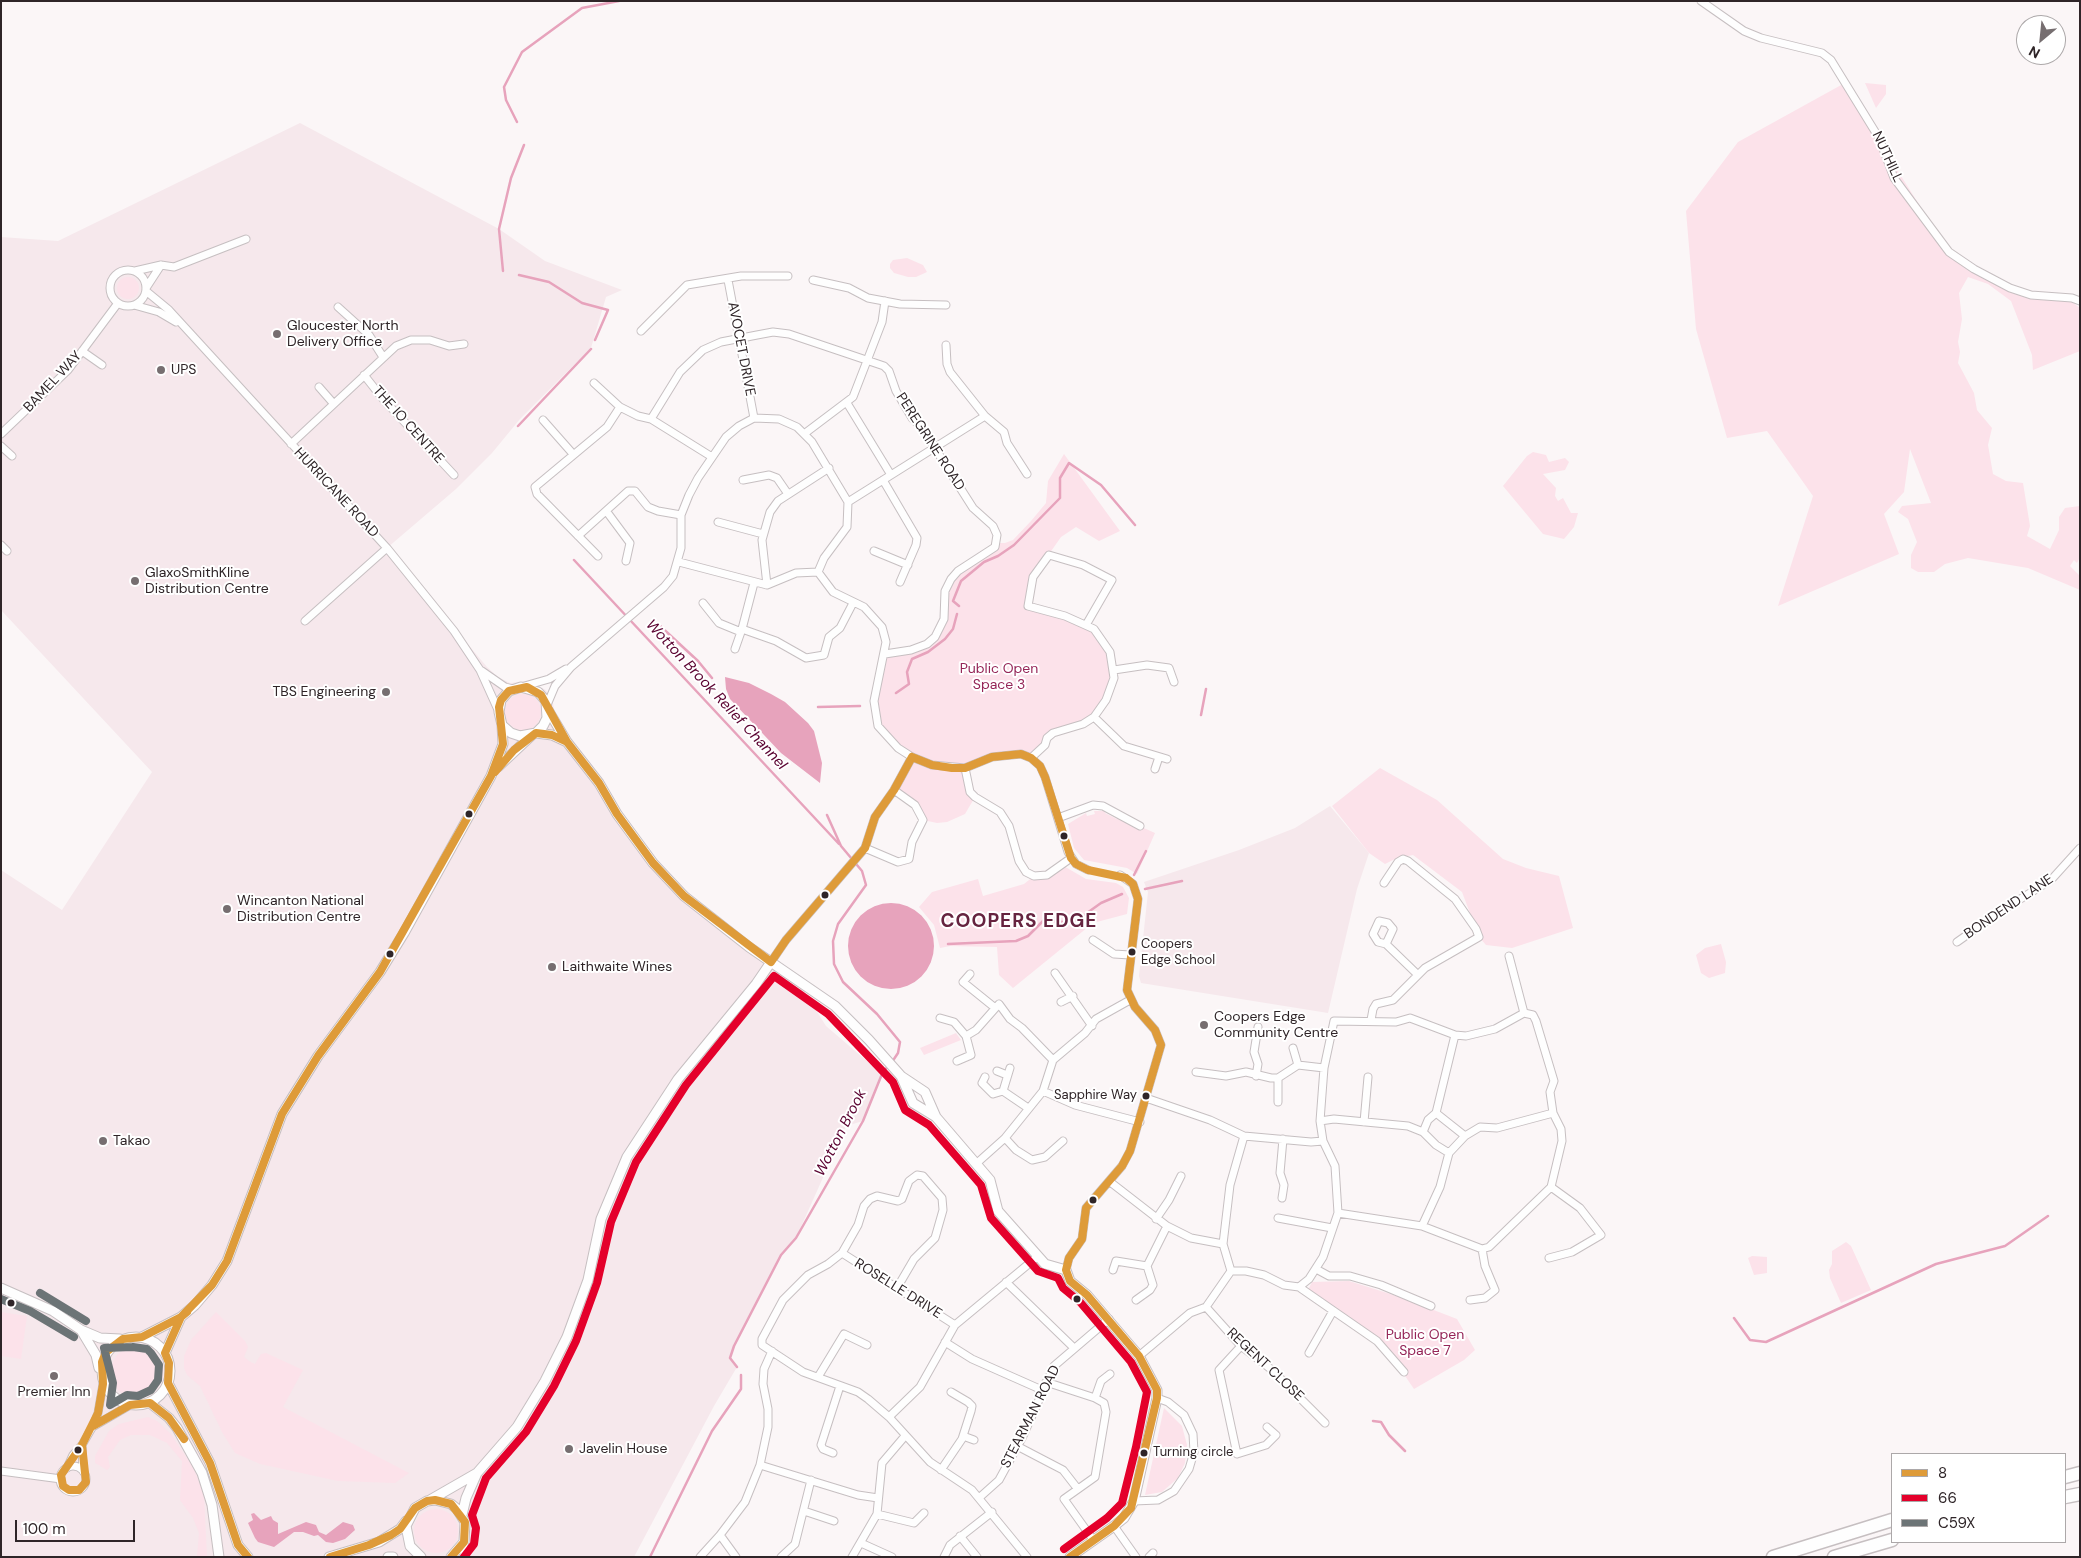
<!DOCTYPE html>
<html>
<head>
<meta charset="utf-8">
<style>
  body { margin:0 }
  #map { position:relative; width:2081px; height:1558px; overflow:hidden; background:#fbf6f7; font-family:"DM Sans",sans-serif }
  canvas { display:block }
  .frame { position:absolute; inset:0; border:2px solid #2f2528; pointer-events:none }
  .legend { position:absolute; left:1891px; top:1453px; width:175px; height:90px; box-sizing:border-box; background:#fff; border:1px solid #aca8a9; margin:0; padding:6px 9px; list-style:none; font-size:15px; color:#2f2528 }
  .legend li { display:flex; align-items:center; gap:10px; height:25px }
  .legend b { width:25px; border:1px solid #aca8a9 }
  .north { position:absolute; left:2016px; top:15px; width:50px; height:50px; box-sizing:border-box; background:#fff; border:1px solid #aca8a9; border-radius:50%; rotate:208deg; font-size:14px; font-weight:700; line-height:20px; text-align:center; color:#2f2528 }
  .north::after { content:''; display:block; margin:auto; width:18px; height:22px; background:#766e70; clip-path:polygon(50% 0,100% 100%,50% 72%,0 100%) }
  .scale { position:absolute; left:15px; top:1520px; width:120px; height:22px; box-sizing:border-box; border:2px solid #2f2528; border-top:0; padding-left:6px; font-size:15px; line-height:18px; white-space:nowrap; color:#2f2528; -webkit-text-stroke:4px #fff; paint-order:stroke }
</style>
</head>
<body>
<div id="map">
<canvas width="2081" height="1558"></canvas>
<div class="frame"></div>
<ul class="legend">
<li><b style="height:6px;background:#de9b39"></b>8</li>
<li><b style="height:6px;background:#e4002b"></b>66</li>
<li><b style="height:6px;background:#6c7476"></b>C59X</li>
</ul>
<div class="north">N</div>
<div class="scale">100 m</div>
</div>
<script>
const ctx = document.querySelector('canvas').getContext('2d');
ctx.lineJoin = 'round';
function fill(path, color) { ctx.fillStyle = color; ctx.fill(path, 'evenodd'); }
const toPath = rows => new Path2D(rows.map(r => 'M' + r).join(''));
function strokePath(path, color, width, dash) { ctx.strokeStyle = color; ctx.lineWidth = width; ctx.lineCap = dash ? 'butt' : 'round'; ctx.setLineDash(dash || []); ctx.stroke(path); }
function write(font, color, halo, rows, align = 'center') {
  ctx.font = font + ' "DM Sans",sans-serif'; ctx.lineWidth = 4; ctx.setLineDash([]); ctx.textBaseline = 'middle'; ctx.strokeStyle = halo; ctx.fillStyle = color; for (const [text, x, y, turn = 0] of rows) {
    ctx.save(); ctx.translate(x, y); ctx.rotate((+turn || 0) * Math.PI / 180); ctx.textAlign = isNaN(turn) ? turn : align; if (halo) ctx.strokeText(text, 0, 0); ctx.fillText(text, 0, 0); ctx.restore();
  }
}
const built = toPath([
  [300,123,499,229,545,261,622,290,606,297,591,348,520,419,492,453,456,489,387,548,487,667,498,677,510,683,528,681,546,690,553,703,555,714,568,735,592,765,653,863,717,923,797,980,826,1026,882,1074,863,1121,846,1126,796,1238,781,1255,734,1346,730,1358,737,1367,714,1406,634,1557,1,1557,1,870,62,910,152,772,1,610,1,237,58,241],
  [1330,806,1369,853,1357,889,1328,1013,1141,983,1139,976,1148,892,1144,882,1239,850,1295,828]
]);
const green = toPath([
  [1865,83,1886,85,1886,94,1876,108],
  [1843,84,1949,252,2031,298,2055,300,2068,299,2080,308,2080,351,2033,370,2032,355,2011,301,1988,284,1968,277,1959,293,1962,319,1958,342,1960,352,1958,363,1974,393,1977,410,1992,428,1988,445,1993,474,2006,481,2023,483,2030,526,2027,536,2050,549,2059,530,2059,517,2065,508,2080,506,2080,557,2077,563,2074,560,2070,566,2080,576,2080,590,2028,568,1968,558,1945,564,1934,572,1918,572,1911,568,1911,555,1917,542,1908,519,1898,512,1902,506,1931,503,1910,449,1904,492,1884,514,1899,554,1778,606,1813,496,1767,431,1727,438,1696,329,1686,211,1738,142],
  [907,258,923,265,927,272,916,277,908,277,894,273,890,268,890,264,893,260],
  '117 288a11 11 0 1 1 22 0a11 11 0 1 1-22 0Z',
  [1533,452,1546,455,1549,462,1565,458,1569,462,1565,470,1543,474,1556,488,1555,496,1558,501,1563,498,1571,513,1578,513,1574,527,1564,539,1543,534,1503,486,1527,456],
  [1064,454,1120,531,1099,541,1076,527,1061,537,1033,577,1028,606,1086,625,1110,652,1114,678,1094,717,1053,733,1031,758,992,757,965,768,975,797,965,814,947,822,937,823,923,820,920,812,894,790,912,757,878,726,874,714,885,654,927,644,941,628,943,607,951,579,997,543,1005,543,1013,540,1031,521,1046,503,1048,481],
  '505 712a18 18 0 1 1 36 0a18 18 0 1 1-36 0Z',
  [1380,768,1437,800,1503,859,1526,868,1559,876,1573,928,1512,948,1486,945,1479,937,1462,892,1413,855,1397,858,1385,864,1369,853,1332,806],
  [1094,811,1105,811,1105,813,1117,819,1119,817,1155,833,1137,874,1127,868,1084,860,1074,848,1068,824,1086,813,1087,816,1095,814],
  [1062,865,1086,879,1116,883,1123,887,1129,898,1127,914,1093,923,1013,988,999,975,997,947,950,946,940,948,934,925,919,907,932,892,978,879,983,896,1024,884,1034,876,1047,875],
  [1721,944,1726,962,1725,973,1709,978,1701,973,1696,955,1705,948],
  [956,1033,961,1040,924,1055,920,1048],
  [1846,1242,1851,1246,1871,1290,1841,1303,1830,1278,1829,1270,1832,1264,1832,1251],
  [1752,1256,1767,1257,1767,1273,1754,1275,1748,1258],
  [1349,1281,1400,1297,1457,1319,1475,1350,1464,1360,1414,1389,1392,1357,1393,1353,1355,1321,1308,1290,1312,1282],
  [1,1312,27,1316,21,1359,1,1356],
  [216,1312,245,1341,248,1347,244,1357,249,1361,255,1364,261,1354,266,1353,303,1370,283,1407,409,1473,395,1483,338,1481,260,1464,235,1453,222,1432,200,1386,187,1375,184,1368,184,1356,191,1340],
  '111 1372a26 26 0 1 1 52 0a26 26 0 1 1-52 0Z',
  [1164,1408,1182,1426,1187,1445,1185,1463,1178,1478,1162,1492,1145,1495],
  [148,1417,157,1421,170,1433,193,1467,204,1495,207,1557,197,1557,199,1533,193,1518,180,1500,182,1461,167,1443,150,1435,131,1435,120,1440,108,1457,110,1467,107,1470,95,1463,95,1456,109,1431,119,1424],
  '414 1531a22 22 0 1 1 44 0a22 22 0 1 1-44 0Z'
]);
const water = toPath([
  [725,677,749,683,771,694,785,702,808,723,814,731,822,763,820,783,781,753,730,699,726,689],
  '848 946a43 43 0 1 1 86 0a43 43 0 1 1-86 0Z',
  [254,1513,261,1520,271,1516,273,1520,278,1523,278,1534,306,1522,316,1525,319,1532,326,1535,343,1522,353,1525,355,1530,345,1539,333,1543,326,1542,318,1535,314,1536,303,1532,294,1532,274,1547,258,1542,255,1538,248,1523,253,1520,251,1514]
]);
const stream = toPath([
  [517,122,506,100,504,87,522,52,582,8,619,1],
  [503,271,499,229,511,178,524,145],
  [519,275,549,282,582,303,608,310,595,340],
  [518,426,591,349],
  [574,560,839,844],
  [959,606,953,601,961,581,984,562,998,556,1014,545,1060,498,1060,478,1069,463,1101,485,1135,525],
  [658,624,698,661,712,678],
  [896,693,909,684,907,672,912,659,928,652,945,639,953,629,957,614],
  [818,707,860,706],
  [1201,715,1206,689],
  [827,815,841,846,862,871,866,885,838,924,833,941,834,964,843,982,877,1014,900,1042,898,1053,892,1062],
  [1134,875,1146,851],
  [1145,889,1182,881],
  [948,944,1016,941,1028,936,1044,920,1073,923,1101,903,1122,894],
  [1734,1318,1750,1340,1766,1342,1936,1264,2005,1246,2048,1216],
  [737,1367,730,1358,734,1346,781,1255,796,1238,863,1121,882,1074,888,1066],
  [1373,1421,1381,1422,1389,1435,1405,1451],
  [650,1557,712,1431,741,1389,741,1375]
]);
const minor = toPath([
  [1701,1,1744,31,1761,38,1822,53,1831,60,1879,138,1894,178,1949,252,1974,269,2010,288,2031,295,2072,298,2080,301],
  '110 288a18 18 0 1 1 36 0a18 18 0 1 1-36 0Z',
  [135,271,161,265,174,267,246,239],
  [728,280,754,418],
  [813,280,849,288,868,298,900,304,946,305],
  [146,288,161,265],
  [146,291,169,310,387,548,454,631,480,670,499,712],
  [134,305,159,312,176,322],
  [338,307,369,335,383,357],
  [641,331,687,285,741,276,788,276],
  [946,345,947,364,950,372,985,416,1004,432,1007,443,1027,474],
  [82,351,102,365],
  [364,375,383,399,454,475],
  [594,383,620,407,638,416,651,419,712,457],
  [319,387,333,403],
  [847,403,891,475],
  [651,419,680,372,703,350,721,342,757,335,773,332,789,334,884,366,889,371,896,391,912,418,922,428,973,508,993,526,997,535,995,547,958,571,951,579,945,591,944,619,935,637,927,644,911,650,885,654],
  [543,420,573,454],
  [1,434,68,370,118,303],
  [804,434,853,397,882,322,885,301],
  [291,444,396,346,411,340,430,340,449,346,464,344],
  [1,446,12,456],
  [743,480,769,475,777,478,788,494],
  [883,480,917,538,916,545,900,582],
  [848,502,985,416],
  [607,512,630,543,626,561],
  [718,522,763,534],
  [578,536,628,491,635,491,648,507,658,511,681,515],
  [1,545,7,551],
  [874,551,908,565],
  [598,556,537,494,535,487,607,427,620,407],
  [679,562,767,585,796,573,818,572],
  [754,583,742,629,776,641,806,658,824,655,829,637,840,628,853,603],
  [767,585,762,540,770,512,778,501,829,468],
  [703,603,719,623,741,632],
  [305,621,387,548],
  [735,649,742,629],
  [1114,670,1147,665,1169,668,1174,682],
  [482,671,505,687,513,689],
  [521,687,549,679,566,669],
  [547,705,555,686,571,667,664,587,673,576,681,548,681,515,689,495,698,478,726,437,739,426,754,418,779,419,797,427,812,442,848,502,847,527,824,558,818,572,833,592,864,607,882,627,886,642,874,701,878,726,898,748,912,757,932,765,965,768,992,757,1021,754,1031,758,1040,766,1045,777,1068,852,1076,864,1088,870],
  [1094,717,1124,746,1167,759],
  [1031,758,1045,745,1047,738,1053,733,1083,724,1094,717,1106,700,1114,678,1110,652,1094,629,1065,616,1028,606,1033,577,1049,555,1083,565,1112,580,1086,625],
  [965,768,970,792,975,797,1000,812,1009,826,1019,861,1026,872,1034,876,1047,875,1071,858],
  [1155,769,1159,757],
  [1058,818,1093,805,1103,806,1140,826],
  [865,848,898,862,909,859,912,842,923,820,915,805,894,790],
  [1093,940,1114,954,1130,955],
  [1957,942,2001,911,2051,880,2080,848],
  [1386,944,1393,929,1388,923,1379,921,1373,934,1378,942,1386,944,1417,974],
  [1509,956,1524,1013],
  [771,962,786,940,865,848,875,817,894,790,912,757],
  [1055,973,1092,1026],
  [970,974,963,982,994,1007],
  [1061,1002,1073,996],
  [1524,1013,1533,1015,1536,1021,1554,1081,1550,1092,1553,1113,1561,1129,1562,1141,1551,1187],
  [940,1018,954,1022,966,1036,971,1055,957,1061],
  [1371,1020,1373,1009,1376,1004,1393,1000,1425,968,1479,937,1476,929,1455,899,1408,861,1403,859,1398,862,1384,883],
  [966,1036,976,1030,999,1004,1010,1019,1022,1028,1053,1060],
  [1293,1048,1298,1065],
  [1010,1068,1003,1091,1028,1108],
  [997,1071,1007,1075],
  [1196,1072,1226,1076,1246,1072,1271,1078,1278,1078,1298,1065,1324,1068],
  [1256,1076,1258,1064,1254,1052,1258,1027],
  [985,1077,982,1083,993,1094,1003,1091],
  [1043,1091,1075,1105,1140,1122],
  [1146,1098,1210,1120,1244,1136,1311,1142,1323,1141,1320,1121,1334,1119,1408,1126,1423,1132,1436,1145,1449,1153,1440,1187,1422,1226],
  [1278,1102,1278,1078],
  [1436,1113,1455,1035],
  [1436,1113,1465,1136],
  [1320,1121,1324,1068,1334,1021,1396,1022,1410,1018,1455,1035,1466,1036,1495,1029,1524,1013],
  [1364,1122,1368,1077],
  [1423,1132,1428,1120,1436,1113],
  [1005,1138,1016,1150,1032,1160,1045,1157,1063,1141],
  [1449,1153,1465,1136,1480,1127,1497,1128,1553,1113],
  [977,1163,1005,1138,1043,1091,1053,1060,1085,1033,1096,1019,1130,1000],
  [1109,1181,1167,1226,1191,1238,1223,1244,1231,1271],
  [1282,1198,1284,1185,1280,1173,1283,1139],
  [1338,1213,1422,1226,1482,1249,1489,1247,1551,1187,1580,1208,1601,1235,1572,1252,1549,1258],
  [1278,1218,1332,1228],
  [1156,1219,1169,1200,1181,1176],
  [1223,1244,1230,1185,1244,1136],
  [842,1253,955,1325],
  [1316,1269,1329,1276,1350,1276,1381,1285,1431,1306],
  [1066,1270,1069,1258,1082,1239,1086,1208,1122,1166,1130,1151,1161,1045,1155,1030,1135,1007,1127,990,1138,899,1133,884,1120,875],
  [1113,1270,1116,1261,1147,1266],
  [1231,1271,1246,1271,1264,1275,1284,1285,1299,1287],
  [1006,1282,1074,1348],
  [1299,1287,1309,1279,1323,1257,1338,1213,1335,1166,1323,1141],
  [1299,1287,1377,1341,1404,1372],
  [897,1288,914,1259,935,1238,943,1210,942,1198,923,1176,917,1175,909,1181,902,1199,898,1201,877,1196,870,1199,864,1206,858,1225,842,1253,828,1264,808,1275,783,1300,762,1339,762,1345,803,1372,858,1392,868,1399,889,1417,930,1462,972,1490,1027,1557],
  [1136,1300,1150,1290,1153,1285,1147,1266,1167,1226],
  [1470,1300,1485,1298,1495,1290,1485,1266,1482,1249],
  [1206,1307,1241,1346,1272,1370,1325,1423],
  [945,1342,972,1359,1042,1390],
  [1241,1346,1219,1370,1237,1454,1266,1445,1276,1435,1267,1427],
  [1309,1353,1333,1311],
  [1139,1356,1190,1313,1206,1307,1231,1271],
  [818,1377,844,1334,867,1345],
  [1046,1382,1095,1398],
  [889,1417,920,1387,955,1325,1037,1257],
  [94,1426,130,1405],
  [963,1436,974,1440],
  [82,1445,83,1471],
  [1017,1446,1063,1470,1077,1488],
  [833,1453,823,1449,821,1445,840,1386],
  [760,1465,858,1495,878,1498],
  '60 1479a13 13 0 1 1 26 0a13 13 0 1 1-26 0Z',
  [67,1468,73,1455,82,1445,93,1426,98,1413,103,1384],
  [941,1470,962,1439,971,1411,972,1406,968,1402,951,1392],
  [1,1471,61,1479],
  [980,1497,999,1480,1023,1436,1054,1366,1109,1319],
  [1134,1501,1158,1500,1174,1491,1189,1469,1194,1452,1193,1434,1184,1415,1168,1402,1157,1398],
  [804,1511,834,1521],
  [877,1514,914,1523,924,1513],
  [1114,1526,1136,1557],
  [960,1536,977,1557],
  [1094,1541,1064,1499,1095,1477,1106,1412,1104,1403,1095,1398,1101,1381,1110,1374],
  [861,1543,892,1557],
  [464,1557,464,1542],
  [700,1557,720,1535],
  [736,1557,720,1535,745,1502,760,1465,768,1427,768,1409,763,1384,764,1369,772,1351],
  [781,1557,795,1544,811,1480],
  [852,1557,877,1514,882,1463,905,1436],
  [944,1557,950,1545,992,1512],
  [1149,1557,1153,1553]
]);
const tertiary = toPath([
  [548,710,567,742,599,783,617,814,653,863,684,896,749,947,835,1006,869,1040,901,1076,913,1103,936,1117,990,1180,998,1211,1045,1264,1066,1270,1070,1281,1087,1295,1139,1356,1157,1390,1157,1398,1134,1501,1124,1518,1114,1526,1070,1557],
  [536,733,552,735,567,742],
  [498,767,532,735],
  [901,1076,925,1092,936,1117],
  [1,1288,53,1311,81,1330,100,1338,120,1339],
  [81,1330,96,1355,99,1368],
  '102 1371a34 34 0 1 1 68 0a34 34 0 1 1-68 0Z',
  [142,1337,181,1317,195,1305,212,1285,227,1261,282,1114,318,1056,380,972,404,933,491,776,503,744,502,725,499,712,501,700,509,691,521,687,538,692,546,701,547,718,543,726,536,733,520,736,511,733,502,725],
  [165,1353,181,1317],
  [168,1383,210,1463,238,1545,248,1557],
  [150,1403,169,1418,177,1428,202,1473,212,1505,219,1557],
  [430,1500,477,1473],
  [462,1515,466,1498,477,1473,517,1427,545,1381,567,1337,588,1280,601,1219,627,1157,678,1079,756,984,771,962],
  [329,1557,379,1542,400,1529,406,1521],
  [388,1557,393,1557],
  [421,1557,410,1546,406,1526,415,1508,427,1501,435,1500,451,1504,457,1509,465,1522,464,1542,451,1557]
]);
const motorway = toPath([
  [2065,1477,2080,1473],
  [2065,1497,2080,1494],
  [1773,1557,1892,1520],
  [1834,1557,1892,1540]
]);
const bus1 = toPath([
  [912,757,932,765,952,768,965,768,992,757,1021,754,1031,758,1040,766,1045,777,1071,858,1076,864,1088,870,1126,878,1133,884,1138,899,1127,990,1135,1007,1155,1030,1161,1045,1130,1151,1122,1166,1086,1208,1082,1239,1069,1258,1066,1270,1070,1281,1087,1295,1139,1356,1157,1390,1157,1398,1131,1508,1114,1526,1070,1557],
  [495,772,514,750,536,733,552,735,567,742,574,751],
  [771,962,786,940,865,848,875,817,894,790,912,757],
  [187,1312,181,1317,165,1353,169,1363,168,1383,210,1463,238,1545,248,1557],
  [93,1426,130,1405,150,1403,169,1418,184,1439],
  [82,1445,86,1482,79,1490,69,1490,63,1486,61,1475,82,1445],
  [82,1445,98,1413,103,1384,102,1362,106,1352,123,1339,142,1337,181,1317,212,1285,227,1261,282,1114,318,1056,380,972,491,776,503,744,499,707,501,700,509,691,527,687,541,695,567,742,599,783,617,814,653,863,684,896,771,962],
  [330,1557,369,1545,391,1535,400,1529,415,1508,427,1501,435,1500,451,1504,465,1522,464,1542,451,1557]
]);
const bus2 = toPath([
  [464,1557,474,1544,476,1528,472,1515,486,1478,526,1432,554,1386,576,1341,597,1283,611,1222,636,1162,686,1085,774,976,828,1014,893,1082,905,1110,929,1125,981,1185,991,1218,1038,1271,1058,1278,1063,1288,1080,1302,1131,1362,1147,1392,1136,1447,1122,1503,1107,1518,1064,1549]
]);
const bus3 = toPath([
  [40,1293,86,1321],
  [1,1299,30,1311,74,1337],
  [133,1347,147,1349,151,1353,159,1365,158,1380,151,1390,138,1396,127,1395,110,1405,113,1383,104,1348,133,1347]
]);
const markers = [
  [277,334,5,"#766e70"],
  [161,370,5,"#766e70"],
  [135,581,5,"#766e70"],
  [386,692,5,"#766e70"],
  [469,814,4.5,"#2f2528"],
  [1064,836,4.5,"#2f2528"],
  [825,895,4.5,"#2f2528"],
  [227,909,5,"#766e70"],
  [1132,952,4.5,"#2f2528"],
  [390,954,4.5,"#2f2528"],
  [552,967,5,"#766e70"],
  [1204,1025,5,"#766e70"],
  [1146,1096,4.5,"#2f2528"],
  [103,1141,5,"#766e70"],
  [1093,1200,4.5,"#2f2528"],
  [1077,1299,4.5,"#2f2528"],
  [11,1303,4.5,"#2f2528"],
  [54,1376,5,"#766e70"],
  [569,1449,5,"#766e70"],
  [78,1450,4.5,"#2f2528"],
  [1144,1453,4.5,"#2f2528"]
];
const busNames = [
  ["Coopers",1141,945],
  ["Edge School",1141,961],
  ["Sapphire Way",1137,1096,"right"],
  ["Turning circle",1153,1453]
];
const streetNames = [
  ["NUTHILL",1887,157,65],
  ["AVOCET DRIVE",741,349,79],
  ["BAMEL WAY",53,382,-47],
  ["THE IO CENTRE",408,425,48],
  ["PEREGRINE ROAD",930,442,57],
  ["HURRICANE ROAD",336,493,47],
  ["BONDEND LANE",2009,907,-34],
  ["ROSELLE DRIVE",898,1289,32],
  ["REGENT CLOSE",1265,1365,43],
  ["STEARMAN ROAD",1031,1417,-63]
];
const poiNames = [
  ["Gloucester North",287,326],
  ["Delivery Office",287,342],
  ["UPS",171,370],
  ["GlaxoSmithKline",145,573],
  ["Distribution Centre",145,589],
  ["TBS Engineering",376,692,"right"],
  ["Wincanton National",237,901],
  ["Distribution Centre",237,917],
  ["Laithwaite Wines",562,967],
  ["Coopers Edge",1214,1017],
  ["Community Centre",1214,1033],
  ["Takao",113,1141],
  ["Premier Inn",54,1392,"center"],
  ["Javelin House",579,1449]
];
const parkNames = [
  ["Public Open",999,669],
  ["Space 3",999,685],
  ["Public Open",1425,1335],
  ["Space 7",1425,1351]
];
const waterNames = [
  ["Wotton Brook Relief Channel",716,695,47],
  ["Wotton Brook",841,1133,-63]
];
const districtNames = [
  ["COOPERS EDGE",1019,922]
];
fill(built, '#f6e8ec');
fill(green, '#fce2ea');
fill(water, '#e7a3bc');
strokePath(stream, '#e7a3bc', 2.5);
strokePath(minor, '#c6bfc1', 9);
strokePath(tertiary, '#c6bfc1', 11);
strokePath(motorway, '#c6bfc1', 15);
strokePath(minor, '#fefefe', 7);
strokePath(tertiary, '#fefefe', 9);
strokePath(motorway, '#fefefe', 12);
strokePath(bus1, '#de9b39', 8);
strokePath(bus2, '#e4002b', 8);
strokePath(bus3, '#6c7476', 8);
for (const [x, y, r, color] of markers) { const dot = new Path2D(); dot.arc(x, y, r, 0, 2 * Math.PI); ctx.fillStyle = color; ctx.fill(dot); strokePath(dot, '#fff', 2); }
write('13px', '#2f2528', '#fff', busNames, 'left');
write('14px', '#2f2528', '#fff', streetNames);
write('14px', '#2f2528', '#fff', poiNames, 'left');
write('14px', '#952658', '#fff', parkNames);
write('italic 15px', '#5a0230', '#fff', waterNames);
ctx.letterSpacing = '1px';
write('bold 19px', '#662440', '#fff', districtNames);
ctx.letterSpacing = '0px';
</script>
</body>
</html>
